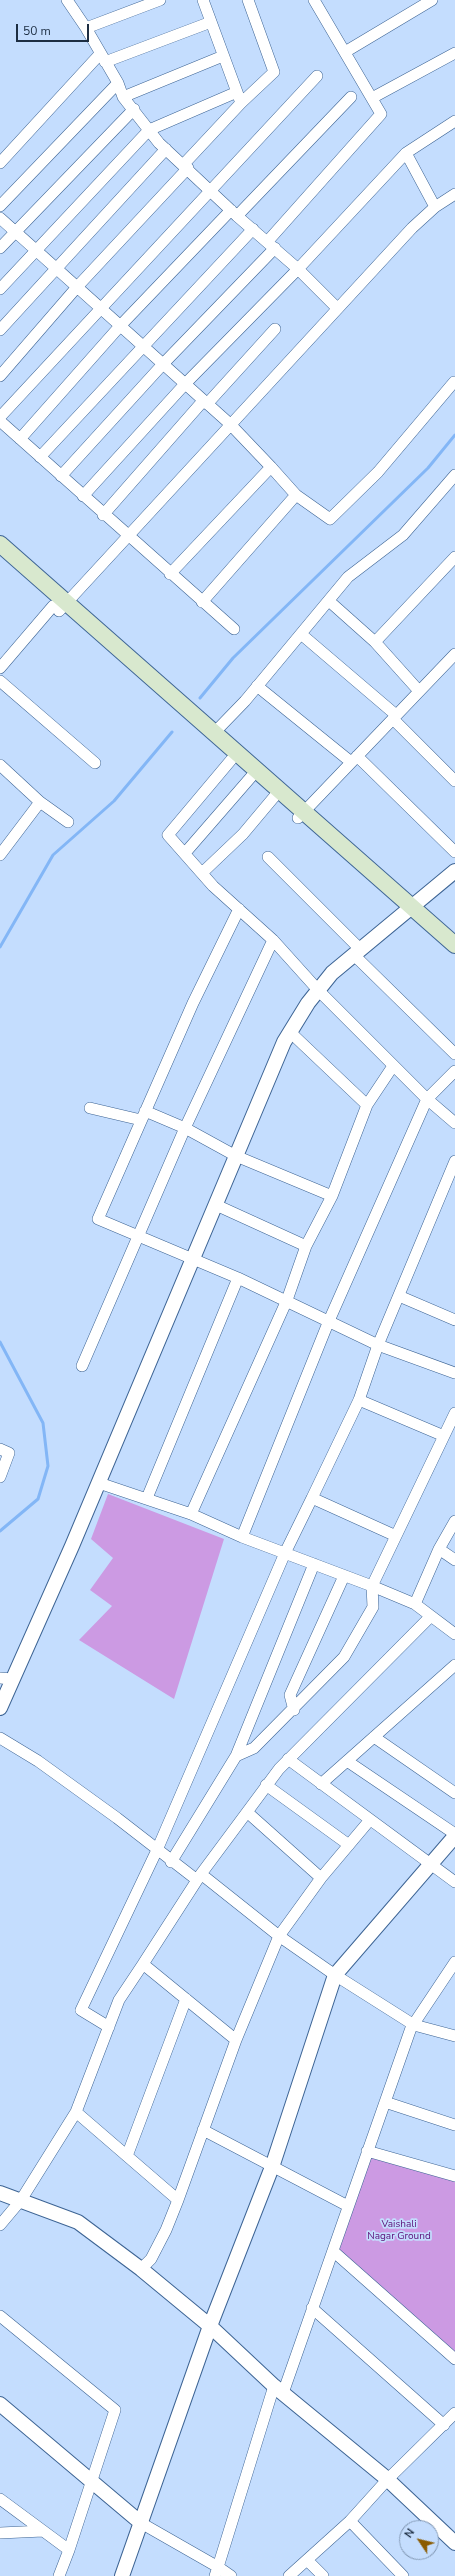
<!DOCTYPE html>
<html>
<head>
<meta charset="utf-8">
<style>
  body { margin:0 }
  #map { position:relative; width:455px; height:2576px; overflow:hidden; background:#c4ddfe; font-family:"Nunito Sans",sans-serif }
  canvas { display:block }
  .north { position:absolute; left:399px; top:2520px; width:40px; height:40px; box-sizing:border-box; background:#c4ddfe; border:1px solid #8197b3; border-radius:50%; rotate:305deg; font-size:11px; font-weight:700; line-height:16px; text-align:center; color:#1c2d42 }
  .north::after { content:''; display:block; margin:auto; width:14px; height:18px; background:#8b5c02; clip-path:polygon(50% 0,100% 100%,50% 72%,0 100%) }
  .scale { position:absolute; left:16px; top:24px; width:73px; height:18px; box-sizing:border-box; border:2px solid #1c2d42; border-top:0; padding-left:5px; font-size:12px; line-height:14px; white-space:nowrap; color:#1c2d42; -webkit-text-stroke:3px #c4ddfe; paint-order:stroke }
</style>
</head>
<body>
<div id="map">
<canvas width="455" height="2576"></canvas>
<div class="north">N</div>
<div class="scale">50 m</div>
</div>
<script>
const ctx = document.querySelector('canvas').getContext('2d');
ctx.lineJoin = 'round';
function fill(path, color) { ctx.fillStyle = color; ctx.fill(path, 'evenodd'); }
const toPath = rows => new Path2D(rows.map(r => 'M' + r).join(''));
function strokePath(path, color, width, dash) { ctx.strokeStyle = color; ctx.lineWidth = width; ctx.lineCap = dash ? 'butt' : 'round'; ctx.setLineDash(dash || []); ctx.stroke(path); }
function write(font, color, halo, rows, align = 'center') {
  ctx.font = font + ' "Nunito Sans",sans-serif'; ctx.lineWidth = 3.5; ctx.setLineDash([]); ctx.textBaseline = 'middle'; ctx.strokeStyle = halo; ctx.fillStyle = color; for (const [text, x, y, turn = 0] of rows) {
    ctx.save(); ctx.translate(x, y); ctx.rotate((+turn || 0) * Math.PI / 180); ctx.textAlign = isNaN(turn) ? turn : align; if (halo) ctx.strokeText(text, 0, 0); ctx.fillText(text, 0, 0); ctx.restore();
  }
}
const green = toPath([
  [108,1494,224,1539,174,1699,79,1640,112,1606,90,1590,113,1558,91,1539],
  [368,2154,455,2181,455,2355,334,2250]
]);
const stream = toPath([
  [200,698,233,658,428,468,455,435],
  [0,947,53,855,114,801,172,732],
  [0,1342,43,1423,48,1466,38,1499,0,1531]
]);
const minor = toPath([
  [67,0,86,28,118,83,123,97,159,143,237,216,298,269,337,308],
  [86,28,160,0],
  [345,52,432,0],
  [105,62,211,22],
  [123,97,223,56],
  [372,98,455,53],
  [241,103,274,72,248,0],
  [406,153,455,121],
  [0,163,100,54],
  [183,165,241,103,203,0],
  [0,206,118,83],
  [237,216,351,97],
  [0,218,230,424,271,467,170,574],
  [267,242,381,114,314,0],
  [0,248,134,109],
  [0,289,149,130,237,92],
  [0,330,166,149],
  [0,376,77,287,188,168],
  [207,404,275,329],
  [0,417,317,76],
  [0,421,234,629],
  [20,439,120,326,231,210],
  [40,457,253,229],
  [271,467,296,495,330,519,378,472,454,382],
  [61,476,163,364,275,248],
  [83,496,185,384,298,269,406,153,435,207],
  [103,515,203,401],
  [329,601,375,642],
  [202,602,296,495],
  [59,611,412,228,435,207,455,194],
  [301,634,396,715],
  [0,668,53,606],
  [0,681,95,763],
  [257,686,351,762],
  [419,691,375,642,455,557],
  [393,719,455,781],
  [214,733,245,701,348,577,403,535,455,475],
  [357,756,455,852],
  [231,760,168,835,213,886,273,940,318,990,427,1099,455,1071],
  [0,765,40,802,0,855],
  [40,802,68,822],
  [298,818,455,654],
  [185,853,251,777],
  [268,857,360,949],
  [202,873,243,834,274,797],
  [239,909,193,1003,98,1219,238,1278,378,1345,455,1373],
  [354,955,455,1054],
  [290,1032,367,1105,393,1066],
  [90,1108,141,1120],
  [145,1111,185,1128,236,1156,332,1196,306,1246,287,1300,191,1514],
  [332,1196,367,1105],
  [216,1205,306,1246],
  [399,1296,455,1320],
  [82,1366,185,1128,273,940],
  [359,1400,444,1436],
  [0,1449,9,1453,0,1477],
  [99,1483,191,1514,242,1537,372,1586,455,1413],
  [147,1498,238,1278],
  [455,1521,439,1549,455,1560],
  [396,1536,312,1498,359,1400,378,1345,455,1161],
  [242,1537,328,1323,427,1099,455,1123],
  [314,1564,236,1756,254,1748,344,1657,373,1607,372,1586,415,1604,455,1634],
  [415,1604,439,1549],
  [431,1616,279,1769,201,1874,279,1936,335,1975,414,2025,455,2036],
  [0,1678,12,1679],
  [294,1710,290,1695,344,1576],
  [374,1737,455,1793],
  [0,1738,38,1761,117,1818,197,1880],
  [288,1759,455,1882],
  [347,1761,455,1834],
  [321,1784,455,1665],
  [266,1785,349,1845],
  [247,1812,321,1878],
  [171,1862,236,1756],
  [201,1874,143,1964,236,2040,279,1936,321,1878,369,1821],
  [109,2027,81,2010,157,1850,285,1553,312,1498],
  [385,2102,455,2125],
  [76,2112,119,2000,143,1964],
  [203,2130,348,2206],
  [367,2151,455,2176],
  [127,2156,186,1999],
  [0,2225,21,2200,76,2112,178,2200,236,2040],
  [333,2251,455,2359],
  [141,2269,151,2259,166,2230,178,2200],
  [312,2308,444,2425],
  [0,2316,115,2410,69,2550],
  [283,2393,411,2028,455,1962],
  [0,2499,69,2550,59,2576],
  [350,2521,403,2576],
  [141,2523,218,2567,215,2576],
  [0,2533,43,2531],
  [307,2560,323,2576],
  [231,2576,218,2567,274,2386],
  [289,2576,350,2521,387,2480,455,2413]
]);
const tertiary = toPath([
  [0,1708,72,1546,284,1042,308,1003,332,973,455,871],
  [0,2193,78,2222,141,2269,210,2326,274,2386,386,2478,455,2543],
  [0,2404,141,2523],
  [122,2576,210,2326,272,2167,335,1975,455,1836]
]);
const secondary = toPath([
  [0,544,455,945]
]);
const parkNames = [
  ["Vaishali",399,2225],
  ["Nagar Ground",399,2237]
];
fill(green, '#cc9ae3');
strokePath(stream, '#83b6f6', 3);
strokePath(minor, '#3d6494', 12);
strokePath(tertiary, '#3d6494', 16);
strokePath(secondary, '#3d6494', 18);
strokePath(minor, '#fff', 11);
strokePath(tertiary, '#fff', 14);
strokePath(secondary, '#d8e8ce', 16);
write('10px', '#5d1078', '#c4ddfe', parkNames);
</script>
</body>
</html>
